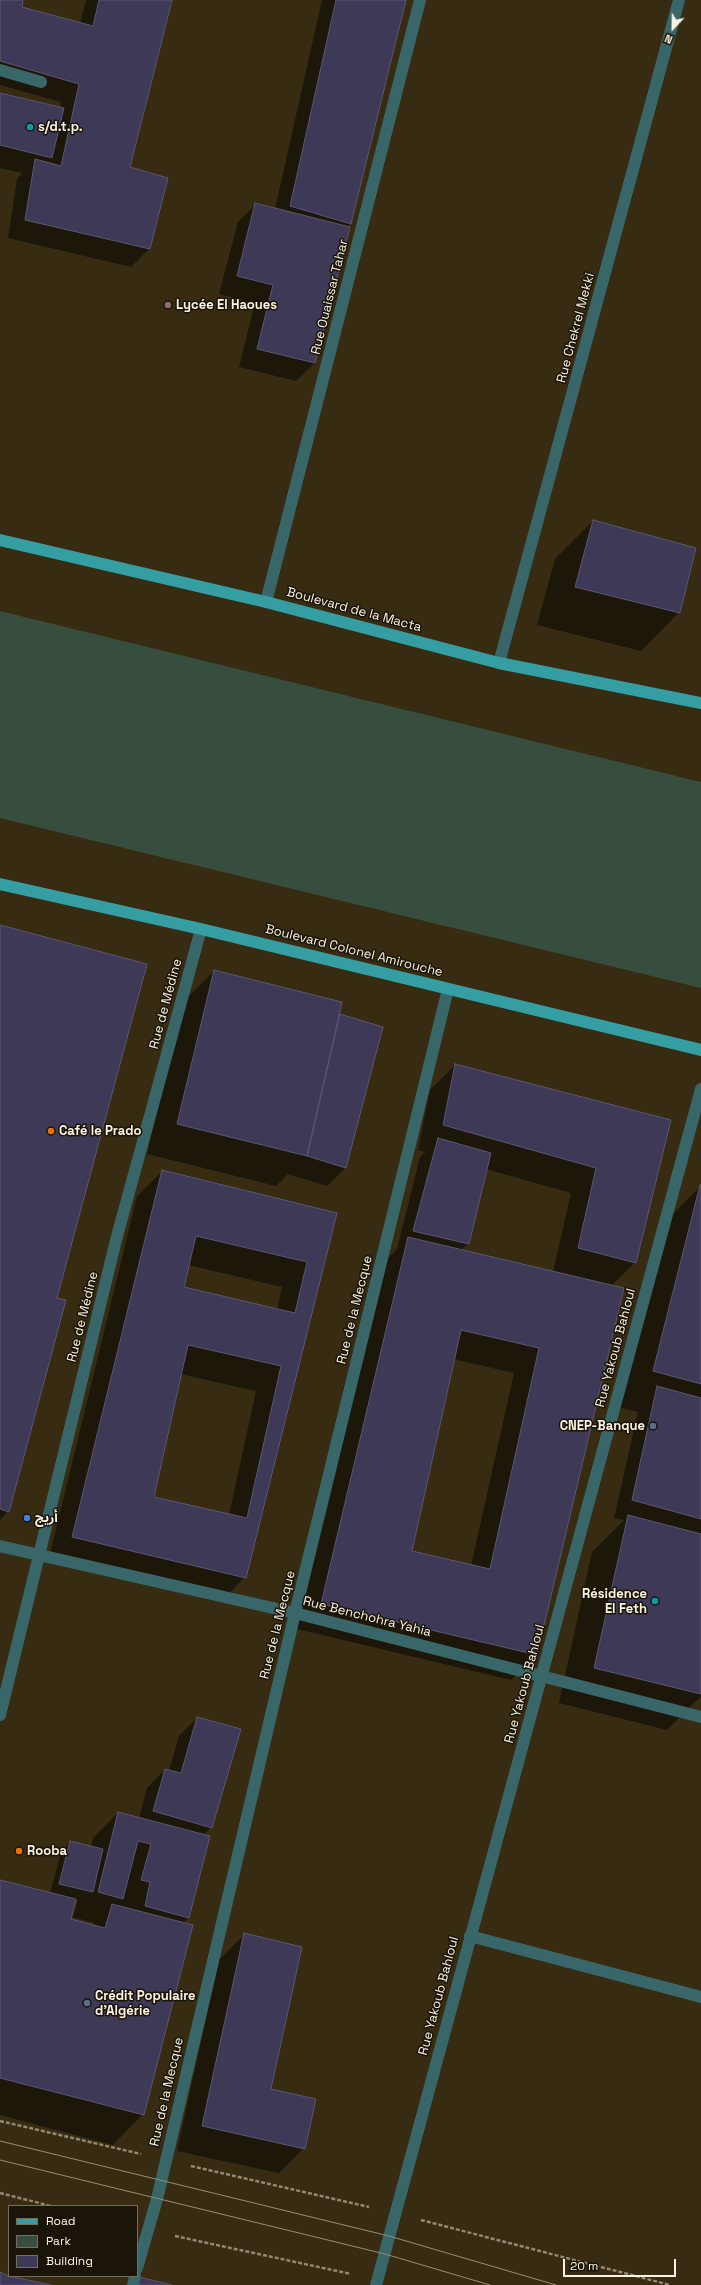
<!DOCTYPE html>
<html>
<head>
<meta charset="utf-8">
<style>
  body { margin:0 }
  #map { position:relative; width:701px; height:2285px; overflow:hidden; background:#372b11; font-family:"Space Grotesk",sans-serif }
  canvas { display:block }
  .legend { position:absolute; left:8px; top:2205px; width:130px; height:72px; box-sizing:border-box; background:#1a1409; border:1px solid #746e61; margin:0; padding:5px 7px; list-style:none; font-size:12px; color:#fbf4e4 }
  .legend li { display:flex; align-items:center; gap:8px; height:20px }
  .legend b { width:20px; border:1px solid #746e61 }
  .north { position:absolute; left:653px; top:8px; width:40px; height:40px; -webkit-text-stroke:3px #1a1409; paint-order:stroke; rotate:202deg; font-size:11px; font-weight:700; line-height:16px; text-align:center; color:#fbf4e4 }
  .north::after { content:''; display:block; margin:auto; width:14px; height:18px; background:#fbf4e4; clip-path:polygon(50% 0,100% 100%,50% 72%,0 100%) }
  .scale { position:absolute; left:563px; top:2259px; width:113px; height:18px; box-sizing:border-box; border:2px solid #fbf4e4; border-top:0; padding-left:5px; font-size:12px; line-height:14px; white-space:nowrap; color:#fbf4e4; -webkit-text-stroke:3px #1a1409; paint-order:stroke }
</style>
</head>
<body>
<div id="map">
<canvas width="701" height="2285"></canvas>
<ul class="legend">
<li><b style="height:5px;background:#359ea2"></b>Road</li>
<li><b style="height:11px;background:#374e3e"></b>Park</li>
<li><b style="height:11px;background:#3e3956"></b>Building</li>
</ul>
<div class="north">N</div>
<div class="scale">20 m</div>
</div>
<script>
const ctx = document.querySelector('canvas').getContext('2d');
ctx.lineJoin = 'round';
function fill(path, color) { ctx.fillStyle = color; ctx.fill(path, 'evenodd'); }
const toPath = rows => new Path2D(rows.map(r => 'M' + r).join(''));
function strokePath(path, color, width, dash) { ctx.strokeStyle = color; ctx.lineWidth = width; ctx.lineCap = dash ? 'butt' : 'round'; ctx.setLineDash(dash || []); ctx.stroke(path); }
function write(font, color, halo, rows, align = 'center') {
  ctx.font = font + ' "Space Grotesk","Noto Sans Arabic",sans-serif'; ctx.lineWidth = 3; ctx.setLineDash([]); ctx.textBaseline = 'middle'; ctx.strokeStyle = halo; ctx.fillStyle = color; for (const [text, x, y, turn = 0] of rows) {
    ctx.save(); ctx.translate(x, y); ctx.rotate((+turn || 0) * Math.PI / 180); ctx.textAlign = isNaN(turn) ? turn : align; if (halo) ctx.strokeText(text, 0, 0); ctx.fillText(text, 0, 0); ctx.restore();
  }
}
const green = toPath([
  [0,611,701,782,701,988,0,818]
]);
const shadow = toPath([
  [0,0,22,0,21,8,80,24,86,0,171,0,129,167,149,249,131,267,8,238,17,179,22,173,0,168,0,94,60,108,61,102,0,85],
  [322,0,405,0,315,363,296,381,239,367,255,303,219,294,238,222,256,204,275,209],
  [593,521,679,612,641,651,537,625,555,559],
  [0,926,56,1298,8,1511,0,1520],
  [214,971,337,1018,341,1015,382,1027,345,1168,327,1186,288,1174,276,1186,147,1154,184,1001],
  [455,1065,669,1120,635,1262,611,1286,623,1289,536,1655,511,1680,297,1629,383,1263,397,1249,420,1157,425,1152,418,1150,430,1090],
  [486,1169,571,1193,553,1272,461,1250,468,1243],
  [453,1359,514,1373,471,1566,410,1551],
  [163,1171,335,1213,245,1577,220,1602,48,1562,137,1196],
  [188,1265,282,1287,277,1310,183,1288],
  [180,1374,256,1391,229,1515,153,1498],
  [701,1186,701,1696,667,1730,559,1703,592,1552,624,1520,614,1518,638,1412,618,1407,665,1222],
  [197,1718,211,1827,204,1835,188,1918,183,1923,143,2114,113,2145,0,2115,0,1881,50,1894,61,1852,70,1842,91,1848,93,1838,118,1813,139,1819,147,1788,165,1770,169,1771,179,1736],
  [75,1899,78,1900,73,1917,94,1923,91,1925,69,1920],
  [244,1935,269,2090,304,2148,279,2173,177,2151,219,1960]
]);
const building = toPath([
  [0,0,23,0,22,7,93,26,99,0,172,0,130,167,168,178,150,249,25,220,35,159,61,166,79,84,0,61,0,0],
  [336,0,406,0,351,224,290,206,336,0],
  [0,93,64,108,52,158,0,145,0,93],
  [255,203,350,227,315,363,257,349,273,285,237,276,255,203],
  [593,520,696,548,680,613,575,587,593,520],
  [0,925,147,964,57,1298,66,1300,9,1512,0,1509,0,925],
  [214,970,342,1002,307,1156,177,1124,214,970],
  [340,1014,383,1027,346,1168,307,1156,340,1014],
  [455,1064,671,1120,636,1263,578,1248,596,1168,443,1125,455,1064],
  [438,1138,491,1153,469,1244,413,1231,438,1138],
  [162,1170,337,1213,246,1578,72,1537,162,1170],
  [196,1236,307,1262,295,1313,184,1287,196,1236],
  [188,1345,281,1366,247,1518,154,1497,188,1345],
  [700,1185,701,1185,701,1384,653,1371,700,1185],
  [408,1237,624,1288,537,1655,321,1604,408,1237],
  [461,1330,539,1348,490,1569,412,1551,461,1330],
  [657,1386,701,1398,701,1519,632,1500,657,1386],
  [628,1515,701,1534,701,1694,594,1668,628,1515],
  [197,1717,241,1729,212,1828,153,1811,165,1769,181,1773,197,1717],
  [118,1812,210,1836,189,1918,145,1906,150,1882,141,1880,151,1844,138,1841,123,1899,98,1892,118,1812],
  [70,1841,103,1849,93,1892,59,1884,70,1841],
  [0,1880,76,1899,71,1919,105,1928,112,1904,193,1925,144,2115,0,2078,0,1880],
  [244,1933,302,1947,271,2089,316,2099,305,2149,202,2126,244,1933],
  [0,2272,9,2276,51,2285,0,2285,0,2272],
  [139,2277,172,2285,137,2285,139,2277]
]);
const path = toPath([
  [0,2121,141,2154],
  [191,2166,369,2207],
  [0,2193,51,2206],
  [421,2220,670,2285],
  [175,2236,351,2274]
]);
const street = toPath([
  [0,70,41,82],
  [266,602,420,0],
  [499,663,679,0],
  [0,1546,295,1613,701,1717],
  [0,1715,116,1240,201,929],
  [470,1936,701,1997],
  [137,2268,157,2199,295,1613,448,989],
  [133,2285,135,2276],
  [376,2285,701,1089]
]);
const primary = toPath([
  [0,540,266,602,499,663,701,703],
  [0,884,201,929,701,1050]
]);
const tram = toPath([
  [0,2141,389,2236,556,2285],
  [0,2160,385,2254,490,2285]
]);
const markers = [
  [30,127,4,"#0f9aa8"],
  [168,305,4,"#8d6e63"],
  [51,1131,4,"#e8710a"],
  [653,1426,4,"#5c6f8a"],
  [27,1518,4,"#3f7fe0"],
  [655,1601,4,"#0f9aa8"],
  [19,1851,4,"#e8710a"],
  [87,2003,4,"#5c6f8a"]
];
const poiNames = [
  ["s/d.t.p.",38,127],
  ["Lycée El Haoues",176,305],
  ["Café le Prado",59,1131],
  ["CNEP-Banque",645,1426,"right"],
  ["أريج",35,1518],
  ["Résidence",647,1594,"right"],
  ["El Feth",647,1609,"right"],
  ["Rooba",27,1851],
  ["Crédit Populaire",95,1996],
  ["d'Algérie",95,2011]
];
const streetNames = [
  ["Rue Ouaissar Tahar",330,297,-76],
  ["Rue Chekrel Mekki",576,328,-75],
  ["Boulevard de la Macta",354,610,15],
  ["Boulevard Colonel Amirouche",354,951,14],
  ["Rue de Médine",166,1004,-75],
  ["Rue de la Mecque",355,1310,-76],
  ["Rue de Médine",83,1317,-76],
  ["Rue Yakoub Bahloul",616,1348,-75],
  ["Rue Benchohra Yahia",367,1617,14],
  ["Rue de la Mecque",278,1625,-76],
  ["Rue Yakoub Bahloul",525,1684,-75],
  ["Rue Yakoub Bahloul",439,1996,-75],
  ["Rue de la Mecque",167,2092,-77]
];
fill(green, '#374e3e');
fill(shadow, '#0007');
fill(building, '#3e3956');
strokePath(building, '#5b5672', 1);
strokePath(path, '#928873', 2.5, [4, 2]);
strokePath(street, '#396668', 12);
strokePath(primary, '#359ea2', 12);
strokePath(tram, '#978e79', 1);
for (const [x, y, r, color] of markers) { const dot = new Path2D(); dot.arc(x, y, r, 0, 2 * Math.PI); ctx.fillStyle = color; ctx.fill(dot); strokePath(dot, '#1a1409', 1.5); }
write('bold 13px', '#fbf4e4', '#1a1409', poiNames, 'left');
write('13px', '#fbf4e4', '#1a1409', streetNames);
</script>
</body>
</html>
